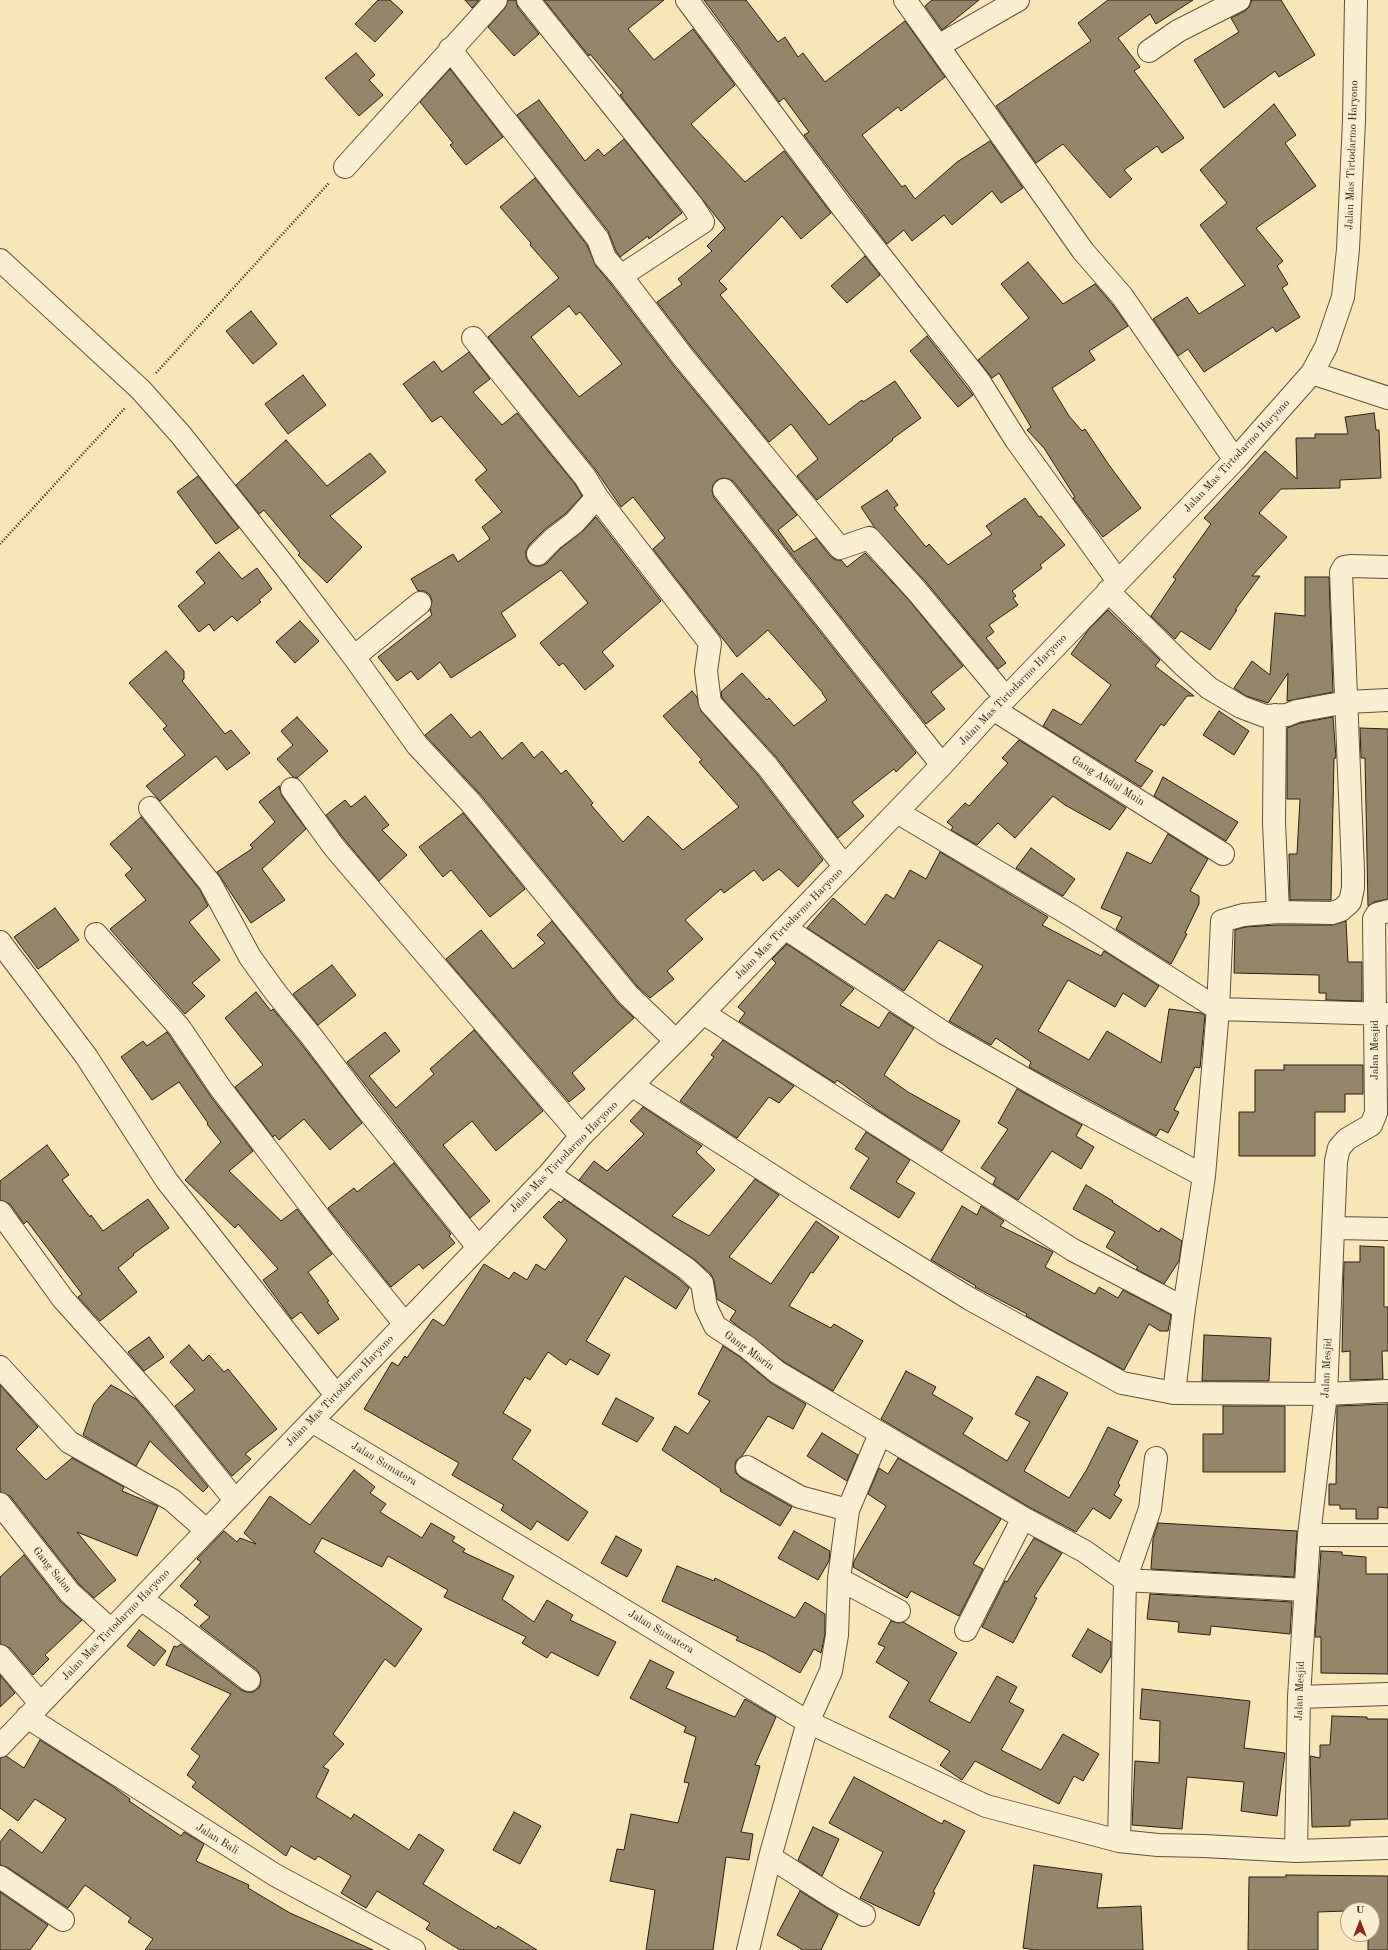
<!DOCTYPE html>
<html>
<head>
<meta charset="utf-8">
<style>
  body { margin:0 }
  #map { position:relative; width:1388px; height:1950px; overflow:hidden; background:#f8e6b6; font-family:"Old Standard TT",serif }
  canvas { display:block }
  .north { position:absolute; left:1340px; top:1902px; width:40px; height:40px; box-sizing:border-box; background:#faefd0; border:1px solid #a89b85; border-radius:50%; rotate:0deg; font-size:11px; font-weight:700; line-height:16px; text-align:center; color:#2c1e15 }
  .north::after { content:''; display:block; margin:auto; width:14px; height:18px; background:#8f2418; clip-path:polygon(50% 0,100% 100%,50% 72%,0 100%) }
</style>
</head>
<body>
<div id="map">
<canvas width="1388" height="1950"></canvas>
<div class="north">U</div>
</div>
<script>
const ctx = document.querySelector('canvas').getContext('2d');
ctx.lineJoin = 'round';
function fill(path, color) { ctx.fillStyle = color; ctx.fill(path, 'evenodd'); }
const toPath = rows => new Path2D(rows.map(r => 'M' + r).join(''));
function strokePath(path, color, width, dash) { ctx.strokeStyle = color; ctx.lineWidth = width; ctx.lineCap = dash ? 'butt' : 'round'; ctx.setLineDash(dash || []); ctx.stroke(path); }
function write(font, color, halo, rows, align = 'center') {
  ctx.font = font + ' "Old Standard TT",serif'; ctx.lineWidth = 3.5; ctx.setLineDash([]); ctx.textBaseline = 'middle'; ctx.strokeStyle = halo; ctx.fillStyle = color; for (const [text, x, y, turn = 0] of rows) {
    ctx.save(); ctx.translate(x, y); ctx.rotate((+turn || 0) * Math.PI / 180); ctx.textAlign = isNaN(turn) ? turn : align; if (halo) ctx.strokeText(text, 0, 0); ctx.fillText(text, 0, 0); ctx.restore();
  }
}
const building = toPath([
  [378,0,390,0,403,12,375,42,355,24,378,0],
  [465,0,479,0,472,8,465,0],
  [508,0,516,0,518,8,539,34,514,56,488,27,505,8,508,0],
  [544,0,664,0,628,29,654,60,693,29,735,85,691,124,745,182,784,151,831,213,801,239,782,216,719,281,727,289,720,295,829,425,862,400,863,402,895,381,921,418,892,439,893,440,817,500,797,476,818,459,791,424,769,442,693,349,657,302,682,284,678,279,712,251,707,246,725,228,620,95,623,93,590,54,589,56,544,0],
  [704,0,746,0,778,42,785,37,798,57,803,53,825,82,905,21,945,77,901,111,898,107,862,135,902,187,905,185,915,199,957,162,990,141,1023,188,1001,203,992,191,952,225,944,215,912,241,904,230,887,244,804,135,809,132,784,98,779,102,704,0],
  [932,0,979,0,942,30,925,6,932,0],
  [1108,0,1193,0,1156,24,1150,14,1118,38,1140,67,1134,71,1184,138,1162,153,1157,146,1124,170,1132,179,1110,198,1063,144,1036,163,996,106,1091,41,1078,23,1108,0],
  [1252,0,1281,0,1315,55,1279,77,1275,71,1224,108,1194,60,1239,32,1231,18,1245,11,1249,7,1252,0],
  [356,53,375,75,369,80,383,95,359,116,325,78,356,53],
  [450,69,503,137,466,165,450,145,453,143,420,102,450,69],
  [539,100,585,161,598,149,604,156,624,139,682,213,649,239,648,236,620,257,616,251,608,231,517,115,539,100],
  [1274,104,1296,135,1285,143,1316,186,1256,228,1283,261,1277,266,1288,284,1282,288,1300,317,1276,332,1273,327,1204,372,1188,349,1178,356,1153,319,1187,297,1199,314,1245,285,1200,225,1227,203,1200,170,1274,104],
  [535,178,587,245,596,266,611,284,673,365,797,515,778,530,794,552,816,538,830,556,836,560,841,560,847,567,865,553,907,598,963,666,931,692,945,709,926,724,734,482,729,479,723,478,717,480,713,485,712,491,714,498,916,753,896,772,894,769,852,802,864,816,838,838,777,758,722,698,721,692,742,673,767,700,769,698,794,726,827,700,822,693,823,693,768,630,737,657,653,549,665,538,633,497,621,507,595,469,488,337,559,278,530,245,531,243,500,207,535,178],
  [569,306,576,315,580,312,622,364,579,397,531,337,569,306],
  [865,256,880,275,847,303,831,286,865,256],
  [1028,262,1063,304,1095,284,1112,304,1128,326,1089,351,1095,360,1052,388,1069,416,1082,431,1085,429,1109,465,1141,508,1103,537,1073,498,1075,497,1044,448,1027,430,1031,427,999,373,992,378,978,360,1029,318,1001,284,1028,262],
  [251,311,277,344,253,364,226,331,251,311],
  [927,336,973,395,958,407,910,351,927,336],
  [469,352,490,379,473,392,502,425,517,413,575,484,582,496,565,514,545,529,529,545,526,551,526,557,529,563,535,566,541,566,547,563,561,548,583,531,596,517,661,601,602,652,614,666,585,690,563,663,559,666,540,643,588,603,561,570,501,613,516,636,451,678,440,662,418,680,411,671,397,681,378,657,432,615,430,610,432,601,430,595,425,591,418,591,411,579,453,554,458,562,490,539,482,527,502,512,475,480,487,470,441,416,432,422,403,384,434,361,442,372,469,352],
  [303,375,326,405,288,434,265,404,303,375],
  [1374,413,1376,430,1379,430,1381,478,1340,480,1340,488,1281,489,1259,513,1287,537,1252,576,1260,576,1235,610,1237,610,1210,650,1181,631,1175,639,1151,616,1176,579,1173,577,1211,524,1204,518,1265,451,1297,479,1296,438,1315,438,1315,434,1348,434,1345,417,1374,413],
  [286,440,327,486,370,453,386,472,330,516,362,547,327,583,298,555,300,553,264,510,259,514,236,485,286,440],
  [198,476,239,528,216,544,177,492,198,476],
  [887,490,898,505,894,508,926,547,929,544,948,565,992,534,986,526,1025,498,1039,517,1041,516,1065,545,1040,565,1042,568,1012,591,1016,596,1013,598,1018,605,989,625,994,632,986,638,1006,663,998,669,926,582,875,528,861,507,887,490],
  [219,552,242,579,257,568,272,589,259,600,261,602,237,621,232,616,214,631,209,624,199,632,178,606,205,583,196,572,219,552],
  [1305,577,1329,577,1333,692,1287,701,1288,673,1268,703,1246,696,1234,688,1252,661,1270,675,1275,613,1305,616,1305,577],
  [1108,610,1160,660,1155,666,1194,696,1187,696,1164,726,1161,724,1135,761,1153,771,1141,787,1043,726,1053,709,1081,725,1111,685,1071,654,1089,629,1108,610],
  [300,621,319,641,295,663,276,642,300,621],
  [166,651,184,671,184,679,182,681,225,734,231,730,250,753,227,770,216,756,160,801,146,786,185,755,163,729,167,726,129,683,166,651],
  [692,691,697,697,701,711,757,774,823,860,798,887,779,869,763,881,754,870,724,893,721,889,685,920,703,939,667,971,674,979,650,998,637,986,480,794,425,735,451,714,471,738,480,731,502,759,522,742,534,758,542,751,561,774,566,770,593,803,591,805,623,842,648,816,683,850,739,807,699,762,702,760,663,716,692,691],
  [1219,711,1249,731,1234,755,1203,735,1219,711],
  [297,717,328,751,297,778,293,777,277,759,293,745,281,731,297,717],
  [1333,717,1336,758,1334,758,1331,900,1290,900,1289,854,1297,854,1300,799,1287,799,1287,728,1300,723,1333,717],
  [1360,728,1388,729,1388,899,1374,902,1368,906,1365,758,1361,758,1360,728],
  [1019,740,1126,808,1110,830,1065,805,1053,796,1015,838,998,823,977,845,951,830,953,827,947,822,965,803,969,806,1008,763,1002,758,1019,740],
  [1163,777,1238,822,1226,841,1154,796,1163,777],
  [279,786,282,796,306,829,262,869,285,900,251,923,217,872,253,848,250,845,275,822,259,802,279,786],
  [365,796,389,825,382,830,407,855,379,881,344,839,326,815,345,800,351,807,365,796],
  [463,813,525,889,490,917,451,870,443,877,419,847,463,813],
  [141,817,200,890,208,906,189,922,220,960,192,983,205,996,185,1014,110,929,146,900,125,875,132,869,110,844,141,817],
  [1168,834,1208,859,1190,891,1199,896,1199,904,1185,933,1187,934,1171,964,1116,929,1122,917,1101,908,1127,852,1151,864,1168,834],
  [1031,848,1075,879,1063,896,1016,868,1031,848],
  [940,852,1048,917,1042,925,1101,956,1104,951,1159,986,1145,1007,1123,993,1115,1007,1068,980,1038,1031,1089,1060,1107,1031,1161,1063,1169,1009,1201,1013,1205,1015,1200,1068,1195,1067,1174,1110,1179,1112,1168,1133,1160,1129,1156,1136,1029,1067,1031,1062,996,1038,991,1045,949,1021,983,966,939,940,904,991,807,928,833,898,865,925,886,894,894,899,910,870,926,879,940,852],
  [55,908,79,940,38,969,14,937,55,908],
  [552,921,618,1003,634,1018,572,1073,585,1089,569,1102,446,959,481,930,513,969,545,943,537,935,552,921],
  [1346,921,1348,962,1362,962,1362,1001,1326,1000,1326,993,1319,993,1319,975,1234,973,1235,930,1245,927,1277,925,1332,925,1346,921],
  [787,944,854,989,840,1005,879,1028,889,1012,914,1028,884,1075,908,1092,960,1121,942,1151,879,1111,837,1080,835,1083,739,1021,745,1013,738,1007,776,963,772,959,787,944],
  [332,965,356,995,318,1025,293,994,332,965],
  [256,992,271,1011,273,1009,302,1045,362,1123,330,1150,304,1119,279,1140,275,1135,273,1137,235,1087,263,1065,225,1018,256,992],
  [474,1030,543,1111,496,1151,472,1121,443,1145,490,1201,470,1218,347,1062,385,1032,400,1051,369,1076,396,1108,434,1074,430,1069,474,1030],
  [167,1032,211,1097,253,1151,229,1171,281,1221,297,1209,332,1254,308,1272,329,1301,327,1302,339,1319,318,1334,301,1312,292,1319,263,1280,278,1269,238,1224,235,1228,185,1180,221,1142,207,1124,208,1123,179,1082,152,1100,121,1057,143,1041,147,1046,167,1032],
  [723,1040,794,1086,779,1103,769,1097,737,1138,680,1101,714,1057,711,1055,723,1040],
  [1284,1065,1363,1065,1363,1094,1345,1094,1345,1112,1315,1112,1315,1156,1239,1156,1239,1112,1255,1112,1255,1070,1284,1070,1284,1065],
  [1017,1089,1082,1125,1076,1136,1094,1147,1081,1169,1052,1151,1018,1200,993,1184,996,1178,981,1168,1008,1129,998,1123,1017,1089],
  [643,1107,702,1146,696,1152,715,1170,672,1216,709,1236,755,1179,779,1195,729,1257,771,1284,816,1221,839,1237,813,1273,811,1272,789,1306,831,1328,834,1324,863,1341,833,1391,784,1362,730,1320,736,1311,717,1299,714,1281,711,1274,695,1260,579,1180,594,1161,607,1171,644,1134,630,1121,643,1107],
  [866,1132,910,1160,896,1182,915,1193,899,1218,850,1188,869,1158,855,1149,866,1132],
  [47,1145,69,1175,62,1180,90,1217,91,1215,103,1231,148,1199,169,1228,133,1254,134,1255,118,1268,137,1292,100,1321,78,1297,82,1294,27,1221,24,1224,10,1204,0,1200,0,1181,47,1145],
  [394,1163,451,1234,449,1236,455,1243,423,1269,419,1264,391,1287,328,1208,354,1188,357,1192,394,1163],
  [1086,1185,1113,1201,1112,1202,1159,1232,1161,1228,1182,1241,1179,1261,1164,1284,1136,1269,1138,1267,1106,1247,1115,1232,1073,1209,1086,1185],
  [564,1199,679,1279,689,1288,676,1309,625,1276,586,1341,610,1355,598,1375,570,1359,566,1365,548,1352,530,1380,525,1377,503,1413,531,1430,512,1459,588,1512,568,1541,537,1521,531,1530,501,1510,504,1505,452,1475,459,1463,364,1409,392,1362,398,1366,405,1356,407,1358,433,1319,444,1326,484,1264,509,1279,514,1272,527,1280,536,1264,545,1270,567,1240,543,1217,559,1201,561,1203,564,1199],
  [962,1206,977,1215,981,1206,1004,1221,1000,1226,1053,1252,1045,1267,1095,1294,1099,1287,1118,1298,1123,1290,1171,1315,1168,1331,1160,1331,1149,1324,1124,1370,1026,1316,1027,1314,975,1287,976,1286,931,1260,962,1206],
  [1360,1246,1384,1247,1384,1307,1388,1307,1388,1351,1382,1351,1383,1379,1350,1380,1350,1351,1342,1352,1344,1262,1360,1262,1360,1246],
  [1204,1335,1271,1338,1269,1381,1202,1381,1204,1335],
  [149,1337,164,1357,144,1371,128,1352,149,1337],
  [189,1345,203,1361,209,1355,224,1372,228,1369,277,1429,245,1454,251,1459,232,1476,175,1406,195,1390,170,1362,189,1345],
  [723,1346,740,1357,771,1383,806,1404,793,1429,768,1416,742,1456,736,1461,735,1467,736,1473,741,1478,792,1507,780,1526,720,1491,721,1489,662,1450,675,1426,688,1434,710,1401,698,1394,723,1346],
  [906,1371,936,1387,932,1394,973,1418,963,1434,1007,1461,1030,1422,1015,1414,1037,1376,1068,1393,1024,1471,1069,1498,1087,1469,1108,1427,1138,1441,1118,1483,1120,1485,1114,1495,1122,1500,1110,1519,1093,1508,1076,1532,1029,1507,881,1419,906,1371],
  [0,1385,38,1427,16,1449,46,1480,72,1458,124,1487,122,1491,158,1506,137,1556,77,1532,116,1580,94,1598,79,1584,10,1496,0,1492,0,1385],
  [111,1385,136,1399,148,1413,208,1487,203,1492,150,1441,136,1466,83,1435,94,1404,111,1385],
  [616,1398,654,1418,637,1442,602,1424,616,1398],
  [1388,1404,1388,1508,1378,1507,1378,1519,1356,1519,1356,1509,1340,1509,1340,1505,1329,1505,1329,1484,1336,1484,1337,1406,1388,1404],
  [1223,1406,1285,1406,1285,1472,1203,1472,1203,1434,1223,1434,1223,1406],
  [822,1433,858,1455,847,1481,807,1456,822,1433],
  [898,1458,1001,1519,973,1564,983,1569,959,1616,911,1591,907,1598,853,1567,854,1561,886,1506,868,1494,879,1468,888,1474,898,1458],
  [354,1470,375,1487,370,1493,386,1504,380,1512,422,1538,431,1523,455,1537,452,1541,465,1549,463,1552,514,1576,502,1599,534,1622,547,1600,573,1615,570,1620,616,1642,598,1676,551,1652,547,1658,522,1643,526,1637,444,1597,448,1590,388,1556,382,1567,322,1538,314,1552,422,1629,395,1667,385,1659,333,1734,344,1744,323,1767,329,1770,316,1797,351,1819,354,1814,409,1850,419,1834,444,1850,423,1884,496,1929,498,1926,537,1950,460,1950,426,1929,430,1923,377,1891,366,1908,341,1893,351,1876,318,1856,315,1860,291,1846,286,1856,192,1787,196,1782,187,1775,200,1756,191,1749,231,1694,166,1665,174,1646,177,1647,181,1644,241,1690,247,1692,253,1692,259,1688,261,1681,260,1675,257,1670,200,1626,210,1617,194,1605,198,1601,180,1586,201,1562,197,1559,224,1531,237,1542,240,1538,256,1544,244,1533,270,1496,310,1525,354,1470],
  [1158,1523,1297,1531,1294,1577,1151,1569,1153,1539,1158,1523],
  [794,1531,830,1551,829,1561,818,1580,778,1558,794,1531],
  [616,1536,642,1550,627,1577,601,1563,616,1536],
  [1034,1538,1062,1553,1034,1597,1037,1598,1013,1643,982,1627,1005,1581,1007,1582,1034,1538],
  [1321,1551,1342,1552,1342,1555,1366,1557,1366,1574,1388,1574,1388,1674,1321,1673,1321,1637,1315,1637,1321,1551],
  [24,1555,60,1601,82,1620,45,1655,49,1659,33,1675,10,1648,0,1644,0,1577,24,1555],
  [677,1566,714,1581,715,1578,795,1618,805,1602,825,1614,825,1634,821,1653,814,1649,800,1673,765,1653,736,1640,738,1637,662,1601,677,1566],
  [1150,1594,1292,1602,1290,1634,1211,1626,1210,1635,1178,1632,1179,1622,1147,1619,1150,1594],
  [891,1621,899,1623,903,1622,957,1653,929,1701,970,1723,997,1676,1017,1687,1009,1702,1024,1710,1001,1750,1041,1770,1063,1734,1099,1754,1083,1781,1074,1776,1059,1804,975,1761,962,1780,940,1765,950,1751,889,1717,909,1682,876,1662,885,1647,878,1644,891,1621],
  [1088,1629,1111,1642,1111,1656,1101,1673,1072,1656,1088,1629],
  [139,1630,166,1651,154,1666,127,1646,139,1630],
  [650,1660,674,1672,666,1688,735,1717,745,1699,776,1717,755,1765,760,1766,741,1832,753,1834,749,1860,726,1857,713,1950,646,1950,655,1890,610,1881,617,1849,624,1850,631,1814,678,1823,689,1783,684,1782,696,1737,684,1732,686,1727,630,1698,650,1660],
  [0,1675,15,1693,0,1707,0,1675],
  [1142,1689,1250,1701,1244,1748,1285,1753,1277,1816,1241,1811,1244,1782,1187,1777,1182,1829,1132,1825,1135,1761,1159,1763,1160,1721,1140,1719,1142,1689],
  [1332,1716,1367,1717,1367,1719,1388,1719,1388,1819,1350,1820,1350,1826,1312,1827,1310,1756,1320,1758,1320,1745,1330,1745,1332,1716],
  [40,1740,111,1785,130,1799,129,1801,181,1836,184,1832,204,1844,196,1861,249,1885,248,1888,290,1913,373,1950,145,1950,153,1939,128,1922,131,1918,85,1885,68,1908,7,1867,0,1865,0,1842,10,1829,42,1853,66,1819,35,1799,18,1821,0,1808,0,1758,6,1756,24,1768,40,1740],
  [854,1777,942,1824,944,1820,965,1831,933,1892,935,1893,919,1926,860,1898,883,1852,829,1823,854,1777],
  [514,1812,541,1826,520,1864,493,1850,514,1812],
  [813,1827,839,1839,822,1876,798,1860,813,1827],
  [1034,1865,1102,1874,1097,1908,1141,1906,1143,1950,1035,1950,1023,1948,1034,1865],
  [1286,1875,1388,1876,1388,1950,1368,1950,1368,1934,1372,1934,1372,1910,1318,1912,1318,1950,1248,1950,1249,1877,1286,1877,1286,1875],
  [800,1891,838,1915,821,1950,803,1950,777,1935,800,1891],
  [0,1892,48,1925,30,1950,0,1950,0,1892]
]);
const path = toPath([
  [156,373,329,183],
  [0,544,125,408]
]);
const minor = toPath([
  [528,0,692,205,703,222,621,276,683,357,840,548,869,538,916,590,1006,698],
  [687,0,842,207,979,381,1016,440,1118,581],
  [905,0,938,46],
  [1018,0,938,46,1083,251,1122,296,1235,460],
  [450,49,598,239,605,258,621,276],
  [1149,51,1178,31,1239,0],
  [345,167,496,0],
  [0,260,141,390,181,435,287,569,354,657,417,745,470,802,628,995,676,1041],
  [473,338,585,477,597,497,710,643,706,671,710,703,767,766,844,866],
  [1312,373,1388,398],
  [724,490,942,765],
  [538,554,553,539,574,523,597,497],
  [1388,567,1350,566,1344,567,1341,572,1353,870,1353,888,1350,902,1341,910,1332,913,1278,912,1243,915,1222,921,1218,1009,1204,1176,1184,1308,1174,1393,1326,1394,1388,1391],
  [1108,591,1183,665,1209,688,1241,707,1265,716,1287,715,1297,711,1347,702,1388,700],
  [354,657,420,603],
  [993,709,1223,854],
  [1275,715,1274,823,1278,912],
  [292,789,334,847,581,1136],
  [150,808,210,883,250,957,276,993,312,1037,365,1107,478,1247],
  [897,812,1072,916,1218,1009,1388,1014],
  [785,928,944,1033,1062,1100,1204,1176],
  [96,934,179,1027,221,1089,339,1243,405,1324],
  [0,942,86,1056,167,1181,336,1395],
  [703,1013,1073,1250,1184,1308],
  [633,1086,807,1198,970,1299,1122,1383,1174,1393],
  [549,1174,687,1269,702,1283,706,1307,715,1326,747,1347,777,1372,1023,1518,1084,1551,1125,1580,1305,1590],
  [0,1212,63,1299,158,1405,235,1500],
  [1334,1228,1388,1229],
  [0,1367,69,1442,172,1500,206,1530],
  [312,1421,808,1722,986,1806,1119,1841,1158,1845,1204,1846,1296,1851,1388,1848],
  [747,1467,800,1497,848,1510],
  [0,1504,70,1593,111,1630],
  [1309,1535,1388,1535],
  [839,1579,899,1611],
  [141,1599,176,1624,249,1680],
  [966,1630,1023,1518],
  [0,1656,40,1703],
  [1299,1697,1388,1694],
  [27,1717,275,1875,414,1950],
  [0,1746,549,1174,581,1136,676,1041,942,765,993,709,1006,698,1235,460,1312,373,1326,347,1343,297,1348,249,1354,121,1356,0],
  [1119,1841,1125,1580,1150,1509,1156,1458],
  [1296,1851,1299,1697,1309,1535,1326,1394,1336,1161,1339,1148,1347,1139,1371,1125,1376,1113,1374,919,1377,914,1388,911],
  [770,1857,834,1898,864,1915],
  [0,1877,63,1920],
  [748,1950,770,1857,808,1722,831,1671,837,1635,839,1579,848,1510,880,1434]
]);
const streetNames = [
  ["Jalan Mas Tirtodarmo Haryono",1352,155,-88],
  ["Jalan Mas Tirtodarmo Haryono",1237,456,-47],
  ["Jalan Mas Tirtodarmo Haryono",1013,690,-46],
  ["Gang Abdul Muin",1108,781,32],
  ["Jalan Mas Tirtodarmo Haryono",789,924,-46],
  ["Jalan Mesjid",1375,1050,-90],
  ["Jalan Mas Tirtodarmo Haryono",564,1157,-46],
  ["Gang Misrin",749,1351,36],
  ["Jalan Mesjid",1327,1368,-87],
  ["Jalan Mas Tirtodarmo Haryono",340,1391,-46],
  ["Jalan Sumatera",384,1464,31],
  ["Gang Salon",52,1570,51],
  ["Jalan Mas Tirtodarmo Haryono",116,1625,-46],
  ["Jalan Sumatera",661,1632,31],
  ["Jalan Mesjid",1300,1691,-88],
  ["Jalan Bali",217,1839,32]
];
fill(building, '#968669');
strokePath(building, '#2c1e15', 1);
strokePath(minor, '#5f503d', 24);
strokePath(path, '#2c1e15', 2.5, [1, 2]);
strokePath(minor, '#faefd0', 22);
write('11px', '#2c1e15', '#faefd0', streetNames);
</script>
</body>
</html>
